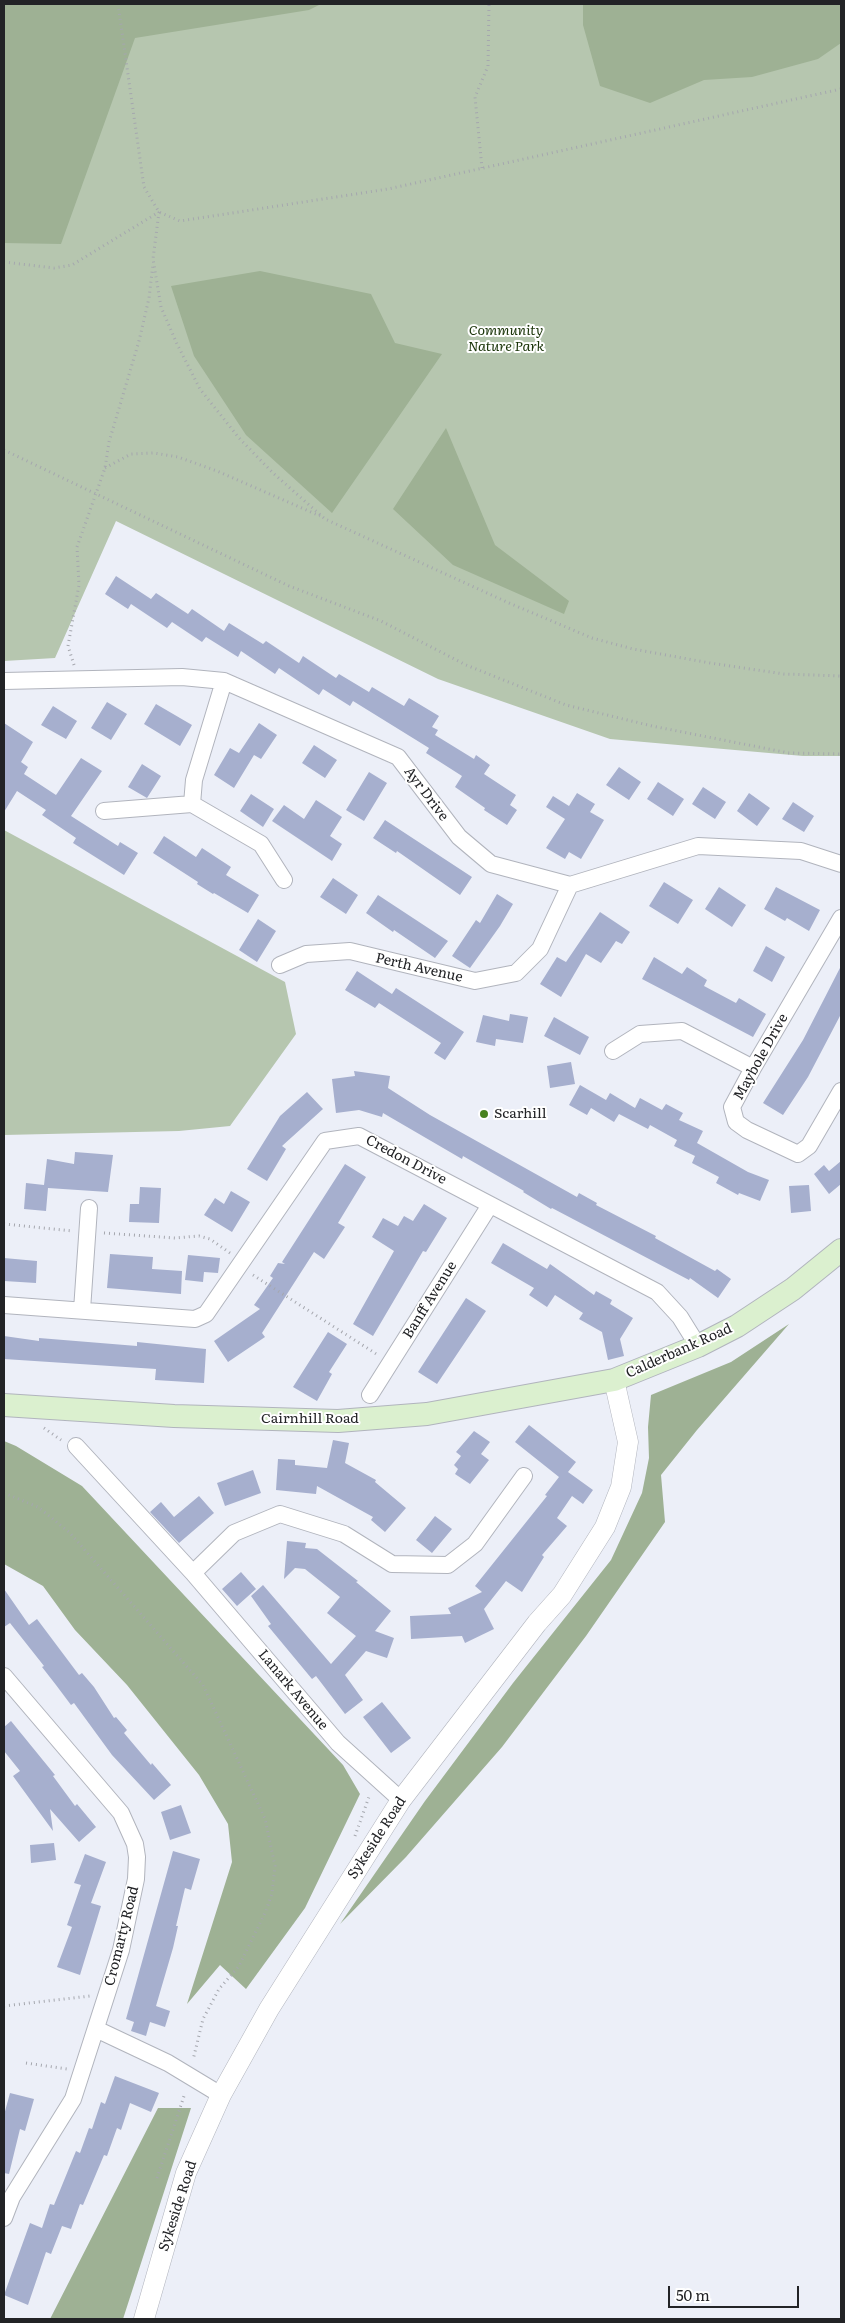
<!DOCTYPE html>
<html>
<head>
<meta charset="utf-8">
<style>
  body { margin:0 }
  #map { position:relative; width:845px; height:2323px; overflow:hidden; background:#eceff8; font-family:Literata,serif }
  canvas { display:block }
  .frame { position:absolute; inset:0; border:5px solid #222326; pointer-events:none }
  .scale { position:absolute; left:668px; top:2286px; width:131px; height:22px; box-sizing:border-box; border:2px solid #222326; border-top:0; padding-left:6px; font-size:15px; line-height:18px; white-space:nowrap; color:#222326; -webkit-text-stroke:4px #fff; paint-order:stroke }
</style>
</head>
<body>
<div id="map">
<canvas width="845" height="2323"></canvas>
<div class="frame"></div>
<div class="scale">50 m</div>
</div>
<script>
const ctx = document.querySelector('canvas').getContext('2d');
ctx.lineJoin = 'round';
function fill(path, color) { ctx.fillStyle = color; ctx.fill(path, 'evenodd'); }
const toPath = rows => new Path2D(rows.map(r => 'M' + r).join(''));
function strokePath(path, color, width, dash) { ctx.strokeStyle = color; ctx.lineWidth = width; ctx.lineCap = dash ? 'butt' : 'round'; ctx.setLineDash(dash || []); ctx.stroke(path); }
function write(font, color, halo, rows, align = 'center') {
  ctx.font = font + ' Literata,serif'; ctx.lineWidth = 4; ctx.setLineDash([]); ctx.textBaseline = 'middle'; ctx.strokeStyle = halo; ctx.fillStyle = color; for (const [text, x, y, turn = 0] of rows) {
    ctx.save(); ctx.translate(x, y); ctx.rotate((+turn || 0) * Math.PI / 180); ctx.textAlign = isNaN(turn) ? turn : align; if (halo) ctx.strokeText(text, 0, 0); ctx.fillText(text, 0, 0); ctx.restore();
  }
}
const green = toPath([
  [4,4,841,4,841,756,803,756,610,739,438,679,116,521,55,658,4,661],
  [4,830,285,982,296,1034,230,1126,179,1131,4,1135]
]);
const forest = toPath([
  [4,4,321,4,309,10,135,38,61,244,4,243],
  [583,4,841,4,841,43,818,59,752,77,704,80,650,103,600,86,583,25],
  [260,271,371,294,395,343,442,354,332,513,246,435,194,356,171,286],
  [446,428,495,545,569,601,564,614,453,565,393,509],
  [789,1324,697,1430,661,1475,665,1522,586,1636,502,1747,406,1857,340,1924,425,1801,513,1683,611,1560,642,1493,649,1458,648,1427,651,1395,731,1362],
  [4,1441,16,1446,82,1486,343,1765,360,1794,305,1908,246,1989,220,1965,187,2004,232,1862,228,1824,199,1775,127,1685,75,1630,43,1586,4,1564],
  [158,2108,191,2108,123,2319,50,2319]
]);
const building = toPath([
  [116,576,151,599,156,593,188,614,192,609,224,631,229,623,263,644,266,641,299,663,303,656,336,678,339,674,369,692,372,687,404,706,409,698,439,716,432,727,438,730,435,735,474,759,476,755,490,765,484,774,516,795,510,805,517,810,507,825,484,810,485,808,455,787,462,776,426,753,429,748,353,701,350,706,323,689,319,695,279,668,275,674,241,651,238,657,206,637,202,642,172,622,167,628,131,604,128,609,105,594],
  [107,702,127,714,111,740,91,728],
  [156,704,192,725,180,746,144,724],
  [53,706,77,721,66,739,41,725],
  [4,723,33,742,21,762,28,767,24,774,56,795,81,758,102,771,71,816,118,846,120,842,138,853,124,875,73,843,76,838,42,815,46,810,17,791,4,812],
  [259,723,277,735,261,759,254,755,234,788,214,775,230,748,239,753],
  [314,745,337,760,325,778,302,763],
  [142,764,161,776,147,798,128,787],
  [619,767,641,782,629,800,606,785],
  [369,772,387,783,364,821,346,810],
  [658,782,684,799,673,816,647,799],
  [703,787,726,802,715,819,692,804],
  [577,793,595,804,590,812,604,820,581,859,569,852,565,859,546,848,565,819,546,807,553,796,569,806],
  [749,793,770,808,757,826,737,811],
  [251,794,274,809,263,827,240,811],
  [316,800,342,817,330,836,342,844,332,861,272,821,284,805,304,819],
  [793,802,814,816,804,832,782,819],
  [385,820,472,877,460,895,397,851,396,853,373,838],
  [164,836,196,857,202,848,231,867,226,875,259,895,248,913,214,893,213,894,197,884,198,882,153,853],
  [333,878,358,895,346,914,320,897],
  [664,882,693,900,678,924,649,906],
  [719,887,746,905,732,927,705,909],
  [776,887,820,910,809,931,787,918,785,921,764,909],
  [497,894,513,904,500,926,470,968,452,956,476,920,480,923],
  [378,895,448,941,435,958,394,930,393,932,366,913],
  [600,912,630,932,622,944,616,941,601,963,586,954,561,997,540,984,557,957,566,962],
  [258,919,276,931,257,962,239,950],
  [766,946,785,957,772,982,753,971],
  [654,957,682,974,687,967,707,980,704,986,736,1003,739,998,766,1014,753,1037,642,979],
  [841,966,841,1014,808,1077,783,1115,763,1103,803,1040],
  [357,971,392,994,396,988,464,1032,445,1060,434,1053,441,1043,379,1003,375,1008,345,990],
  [510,1014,528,1017,523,1043,496,1039,495,1046,476,1042,483,1015,509,1021],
  [554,1017,589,1037,580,1055,544,1036],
  [571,1062,575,1084,550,1088,547,1066],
  [354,1071,390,1076,388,1088,430,1115,577,1197,579,1193,597,1203,596,1205,656,1236,655,1238,715,1271,717,1269,731,1279,718,1298,690,1278,689,1280,552,1208,551,1209,523,1192,524,1191,463,1156,462,1159,383,1113,382,1117,359,1110,336,1113,332,1079,355,1076],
  [580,1085,606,1100,610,1093,635,1108,640,1098,662,1110,666,1104,683,1113,679,1120,703,1131,697,1143,748,1172,769,1180,760,1201,739,1193,738,1195,716,1183,719,1177,692,1163,695,1156,674,1146,677,1140,650,1125,648,1129,619,1114,614,1122,591,1108,587,1115,569,1105],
  [307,1092,323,1109,282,1146,286,1149,267,1181,247,1169,280,1116],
  [75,1152,113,1155,108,1192,48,1188,46,1211,24,1209,26,1183,44,1185,47,1159,74,1164],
  [841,1161,841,1184,829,1194,814,1174,824,1165,829,1171],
  [345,1164,366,1177,338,1223,345,1227,324,1259,314,1252,262,1333,265,1337,228,1362,214,1341,260,1309,254,1305,273,1278,270,1276,278,1263,285,1264,282,1262],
  [809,1185,811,1211,791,1213,789,1186],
  [140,1187,161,1188,159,1223,129,1222,130,1204,139,1204],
  [231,1191,250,1202,232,1232,204,1215,215,1198,224,1204],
  [424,1204,447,1218,426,1252,423,1251,373,1336,353,1324,394,1251,372,1237,383,1218,398,1226,404,1216,413,1221],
  [503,1243,547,1269,550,1264,594,1295,596,1291,612,1300,610,1304,633,1318,620,1339,624,1356,608,1360,602,1332,579,1319,583,1313,555,1295,547,1307,529,1295,534,1288,491,1263],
  [110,1254,153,1257,152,1269,182,1271,181,1294,107,1288],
  [188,1255,220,1258,218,1273,204,1272,203,1282,185,1280],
  [4,1258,37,1261,36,1283,4,1281],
  [466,1298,486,1311,437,1384,418,1372],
  [328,1332,347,1344,329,1372,332,1374,317,1401,293,1387],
  [4,1336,39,1341,39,1338,137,1346,137,1342,206,1349,204,1383,155,1380,156,1369,4,1359],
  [529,1425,576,1462,568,1472,593,1490,583,1504,572,1496,557,1518,567,1526,542,1555,544,1557,522,1592,506,1581,484,1609,494,1629,465,1643,462,1636,411,1639,410,1616,451,1614,448,1608,482,1592,475,1586,547,1496,545,1495,559,1477,515,1442],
  [474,1431,490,1442,481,1454,489,1460,470,1484,455,1474,458,1469,454,1465,461,1456,456,1452],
  [333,1440,349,1443,345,1463,376,1480,375,1482,406,1508,385,1532,371,1520,373,1517,317,1486,316,1494,276,1490,278,1459,295,1460,295,1465,327,1468],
  [253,1470,261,1493,225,1506,217,1483],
  [199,1496,214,1513,179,1543,150,1512,161,1502,174,1517],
  [435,1516,452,1529,432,1553,416,1540],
  [287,1541,306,1543,305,1548,317,1549,358,1581,356,1582,391,1611,375,1631,394,1638,387,1658,366,1651,345,1675,363,1700,345,1714,316,1676,312,1679,268,1626,271,1624,251,1596,263,1585,331,1664,356,1636,327,1613,340,1597,305,1569,295,1568,284,1579],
  [241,1572,256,1589,237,1606,222,1589],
  [4,1589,29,1625,37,1619,79,1675,82,1673,94,1687,114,1718,116,1717,127,1730,124,1733,151,1765,152,1763,171,1785,154,1800,112,1755,74,1703,71,1705,56,1685,42,1667,44,1666,10,1623,4,1627],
  [382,1702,411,1738,391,1753,363,1717],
  [11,1721,55,1775,53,1776,75,1806,77,1804,96,1827,79,1842,50,1809,53,1831,13,1776,20,1771,4,1751,4,1727],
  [181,1805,191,1833,170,1840,161,1812],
  [54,1843,56,1860,31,1863,30,1845],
  [173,1851,200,1859,191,1890,185,1888,176,1926,178,1926,173,1948,156,2006,170,2011,165,2027,150,2022,146,2036,131,2031,134,2022,126,2019],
  [85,1854,106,1862,91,1903,101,1906,80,1975,57,1967,72,1927,67,1925,81,1885,74,1883],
  [115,2076,159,2093,151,2112,130,2103,121,2130,117,2128,107,2156,104,2155,83,2205,80,2204,71,2229,62,2226,51,2254,46,2252,28,2305,4,2295,30,2223,42,2228,50,2204,54,2205,76,2151,80,2153,89,2128,92,2129,101,2102,105,2104],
  [10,2093,34,2099,25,2131,20,2129,9,2174,4,2173,4,2115]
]);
const path = toPath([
  [118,4,144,187,159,212,180,221,388,189,841,89],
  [482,168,475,97,488,66,489,4],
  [159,212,153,259,161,307,177,344,200,389,239,438,273,473,325,519,509,603,592,638,633,649,710,663,784,674,841,676],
  [4,262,54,268,72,265,159,212],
  [4,450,289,586,381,621,466,665,566,705,652,726,789,753,841,754],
  [105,468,131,454,154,453,178,457,217,471,320,516],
  [74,665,68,646,79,585,77,547,105,468,109,442,139,341,149,298,153,264],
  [4,1224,73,1231],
  [104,1233,175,1238,199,1236,210,1239,230,1253],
  [253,1275,378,1355],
  [44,1428,61,1440],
  [4,1493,38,1507,69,1532,203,1685,265,1819,275,1866,272,1894,265,1913,239,1966,219,1989,203,2019,193,2060],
  [355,1836,370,1794],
  [4,2006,90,1996],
  [26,2063,67,2069],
  [157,2178,185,2093]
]);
const minor = toPath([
  [4,681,182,677,224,681,398,757,459,837,491,864,570,885,698,846,801,851,841,864],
  [192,804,194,780,224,681],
  [104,811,192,804,261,844,284,880],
  [841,918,753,1068,732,1107,736,1122,747,1130,798,1154,809,1146,841,1091],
  [280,965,306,954,350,951,475,981,516,973,540,949,570,885],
  [613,1051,640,1034,682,1031,753,1068],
  [4,1305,195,1319,206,1314,325,1141,359,1136,657,1292,680,1317,698,1346],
  [82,1310,89,1208],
  [370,1395,490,1205],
  [76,1446,193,1573],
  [4,1676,121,1813,135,1844,137,1857,136,1879,121,1950,73,2099,12,2197,4,2218],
  [401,1800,338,1743,193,1573,234,1533,280,1514,344,1534,392,1564,448,1565,475,1544,524,1476],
  [96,2029,168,2063,221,2095]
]);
const tertiary = toPath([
  [144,2319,186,2173,221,2095,269,2009,401,1800,537,1623,562,1595,605,1527,621,1487,628,1442,614,1380]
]);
const secondary = toPath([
  [4,1405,174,1416,338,1421,427,1414,614,1380,698,1346,737,1326,793,1289,841,1250]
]);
const markers = [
  [484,1114,5,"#48821e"]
];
const parkNames = [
  ["Community",506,331],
  ["Nature Park",506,347]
];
const streetNames = [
  ["Ayr Drive",426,794,53],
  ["Perth Avenue",419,968,13],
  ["Maybole Drive",761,1057,-61],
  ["Credon Drive",406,1160,28],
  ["Banff Avenue",430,1300,-58],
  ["Calderbank Road",679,1351,-24],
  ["Cairnhill Road",310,1419],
  ["Lanark Avenue",293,1690,50],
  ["Sykeside Road",377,1838,-57],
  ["Cromarty Road",122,1936,-76],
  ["Sykeside Road",178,2206,-72]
];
const poiNames = [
  ["Scarhill",494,1114]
];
fill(green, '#b6c6af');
fill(forest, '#9eb194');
fill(building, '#a6afce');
strokePath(minor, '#b1b4bd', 18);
strokePath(tertiary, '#b1b4bd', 21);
strokePath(secondary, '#b1b4bd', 24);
strokePath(path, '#a5a7ae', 3, [1, 4]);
strokePath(minor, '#fff', 16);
strokePath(tertiary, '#fff', 20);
strokePath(secondary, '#dbf0cf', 22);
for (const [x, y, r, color] of markers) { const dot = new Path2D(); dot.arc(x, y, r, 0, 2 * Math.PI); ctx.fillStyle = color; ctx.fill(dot); strokePath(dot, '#fff', 2); }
write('italic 14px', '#193307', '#fff', parkNames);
write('14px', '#222326', '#fff', streetNames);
write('14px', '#222326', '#fff', poiNames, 'left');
</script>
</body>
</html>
